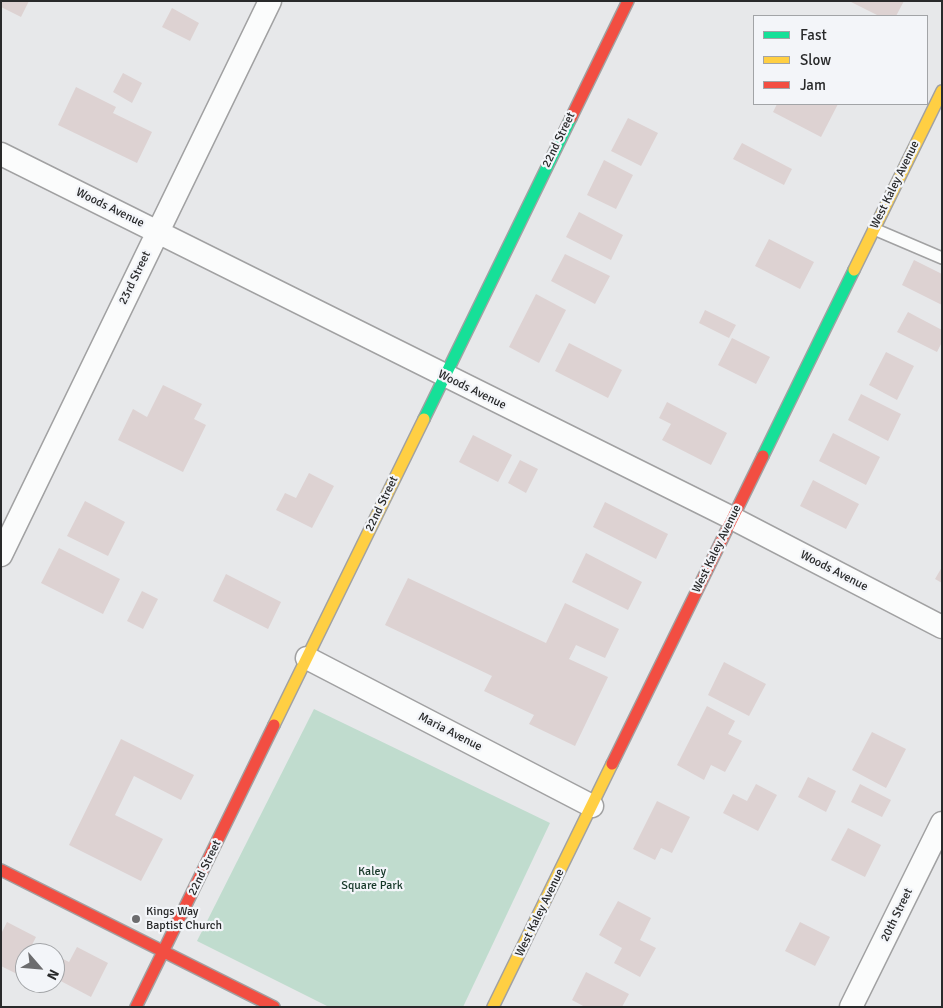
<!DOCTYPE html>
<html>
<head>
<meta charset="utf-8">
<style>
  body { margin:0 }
  #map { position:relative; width:943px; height:1008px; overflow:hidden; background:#e7e8ea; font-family:Signika,sans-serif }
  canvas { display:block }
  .frame { position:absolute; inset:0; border:2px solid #292a2b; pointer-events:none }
  .legend { position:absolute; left:753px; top:15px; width:175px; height:90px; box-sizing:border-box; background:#f3f5f9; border:1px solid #a2a4a7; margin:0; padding:6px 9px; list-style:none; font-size:15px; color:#292a2b }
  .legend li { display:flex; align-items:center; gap:10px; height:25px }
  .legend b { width:25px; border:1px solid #a2a4a7 }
  .north { position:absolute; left:15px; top:943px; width:50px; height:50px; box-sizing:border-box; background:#f3f5f9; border:1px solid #a2a4a7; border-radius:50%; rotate:117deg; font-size:14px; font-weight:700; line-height:20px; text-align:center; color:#292a2b }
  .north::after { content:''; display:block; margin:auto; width:18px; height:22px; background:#6c6c6e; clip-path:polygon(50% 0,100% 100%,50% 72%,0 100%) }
</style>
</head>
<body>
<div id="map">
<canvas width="943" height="1008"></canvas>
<div class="frame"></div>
<ul class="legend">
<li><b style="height:6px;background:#16e098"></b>Fast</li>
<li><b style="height:6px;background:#ffcf43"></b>Slow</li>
<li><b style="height:6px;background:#f24e42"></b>Jam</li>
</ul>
<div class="north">N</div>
</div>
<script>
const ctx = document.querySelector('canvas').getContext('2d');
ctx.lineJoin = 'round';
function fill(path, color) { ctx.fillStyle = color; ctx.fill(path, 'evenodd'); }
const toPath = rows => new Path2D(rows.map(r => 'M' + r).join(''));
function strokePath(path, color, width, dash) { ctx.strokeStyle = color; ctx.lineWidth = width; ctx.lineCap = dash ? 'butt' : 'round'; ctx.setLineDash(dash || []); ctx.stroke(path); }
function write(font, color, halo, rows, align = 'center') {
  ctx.font = font + ' Signika,sans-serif'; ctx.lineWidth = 4.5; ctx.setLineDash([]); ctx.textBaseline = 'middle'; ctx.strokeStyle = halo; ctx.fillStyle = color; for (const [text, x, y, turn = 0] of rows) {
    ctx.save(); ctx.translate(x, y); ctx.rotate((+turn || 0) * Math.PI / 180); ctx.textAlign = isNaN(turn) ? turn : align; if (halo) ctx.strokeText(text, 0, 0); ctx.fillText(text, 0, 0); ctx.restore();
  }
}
const green = toPath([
  [314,709,550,823,463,1007,329,1007,197,941]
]);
const building = toPath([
  [1,1,29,1,21,17,1,7],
  [849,1,904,1,896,16,879,16],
  [172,8,199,23,190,41,162,27],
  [123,73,142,83,132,103,113,92],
  [76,87,116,107,113,113,152,132,137,163,58,125],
  [777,104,838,104,821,137,773,112],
  [628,118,658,133,641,166,611,151],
  [742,143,792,169,784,185,733,159],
  [604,160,633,175,616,209,587,195],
  [579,212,623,235,611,260,566,237],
  [769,239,814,262,800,289,755,266],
  [565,254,610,276,595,304,551,281],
  [914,260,942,274,942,305,902,285],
  [536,294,566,310,539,363,509,347],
  [705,310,736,325,729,338,699,323],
  [908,312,942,330,942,342,937,352,897,332],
  [732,338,770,357,756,384,718,365],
  [569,343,622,370,608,398,555,371],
  [886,352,914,366,897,400,869,385],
  [163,385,202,404,194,419,206,425,183,472,118,440,133,409,147,417],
  [861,394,901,414,888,441,848,420],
  [667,402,727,433,711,465,662,440,671,424,659,418],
  [833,433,880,457,866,485,819,461],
  [473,435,512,455,498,482,459,462],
  [520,460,538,469,526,493,508,483],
  [309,473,334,486,312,528,276,510,285,493,296,498],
  [813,480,859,504,846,529,800,506],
  [85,501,125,522,108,556,67,536],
  [605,502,668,534,656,559,593,527],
  [59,548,120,579,103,614,41,583],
  [586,553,642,582,628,610,572,582],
  [942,567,942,583,935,579],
  [226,574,281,602,268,629,213,601],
  [408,578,546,643,565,603,619,629,605,658,576,645,569,659,608,677,575,746,529,724,534,715,484,691,492,676,385,625],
  [142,591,158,599,143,629,127,621],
  [724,662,766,684,749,716,708,695],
  [707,706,735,721,728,734,742,741,725,772,711,765,704,780,677,765],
  [872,732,906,749,886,788,852,770],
  [121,739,194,775,181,800,134,776,115,815,163,839,141,881,69,845],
  [808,777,836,791,826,812,798,797],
  [756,784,777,795,758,831,723,813,733,794,747,801],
  [860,784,891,800,882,817,851,802],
  [657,801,690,817,672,853,661,848,655,860,633,849],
  [848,828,881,845,865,877,831,860],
  [618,901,651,918,640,940,656,948,640,977,614,963,622,948,599,935],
  [7,922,36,937,28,953,25,953,25,958,17,974,1,966,1,934],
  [800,922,830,937,815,966,785,951],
  [77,947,108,963,91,997,55,978,55,955,69,962],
  [586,972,629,994,622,1007,585,1007,572,1000]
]);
const lane = toPath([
  [874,229,942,258]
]);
const street = toPath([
  [1,154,732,518,942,627],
  [1,555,270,1],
  [307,658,592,806],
  [851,1007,942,823]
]);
const fast = toPath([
  [424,419,571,118],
  [763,456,854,270]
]);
const slow = toPath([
  [854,270,942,91],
  [274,725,424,419],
  [493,1007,612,764]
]);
const jam = toPath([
  [571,118,628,1],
  [612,764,763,456],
  [1,870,274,1007],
  [136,1007,274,725]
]);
const markers = [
  [136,919,5,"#6c6c6e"]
];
const streetNames = [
  ["22nd Street",559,140,-64],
  ["West Kaley Avenue",895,185,-64],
  ["Woods Avenue",110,208,26],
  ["23rd Street",135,278,-64],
  ["Woods Avenue",472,390,26],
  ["22nd Street",382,504,-64],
  ["West Kaley Avenue",717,549,-64],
  ["Woods Avenue",834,571,27],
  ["Maria Avenue",450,732,27],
  ["22nd Street",205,868,-64],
  ["West Kaley Avenue",540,913,-64],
  ["20th Street",897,915,-64]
];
const parkNames = [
  ["Kaley",372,872],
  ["Square Park",372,886]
];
const poiNames = [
  ["Kings Way",146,912],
  ["Baptist Church",146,926]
];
fill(green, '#c0dcce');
fill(building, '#ddd2d2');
strokePath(lane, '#a1a1a2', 14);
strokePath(street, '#a1a1a2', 25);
strokePath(fast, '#a1a1a2', 14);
strokePath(slow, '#a1a1a2', 14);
strokePath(jam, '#a1a1a2', 14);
strokePath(lane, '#fbfcfc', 11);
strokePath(street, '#fbfcfc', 22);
strokePath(fast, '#16e098', 11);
strokePath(slow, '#ffcf43', 11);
strokePath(jam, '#f24e42', 11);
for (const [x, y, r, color] of markers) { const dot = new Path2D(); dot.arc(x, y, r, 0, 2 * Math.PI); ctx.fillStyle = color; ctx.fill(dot); strokePath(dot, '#f3f5f9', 2); }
write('12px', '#292a2b', '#f3f5f9', streetNames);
write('12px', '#163728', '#f3f5f9', parkNames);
write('12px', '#292a2b', '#f3f5f9', poiNames, 'left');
</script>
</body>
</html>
